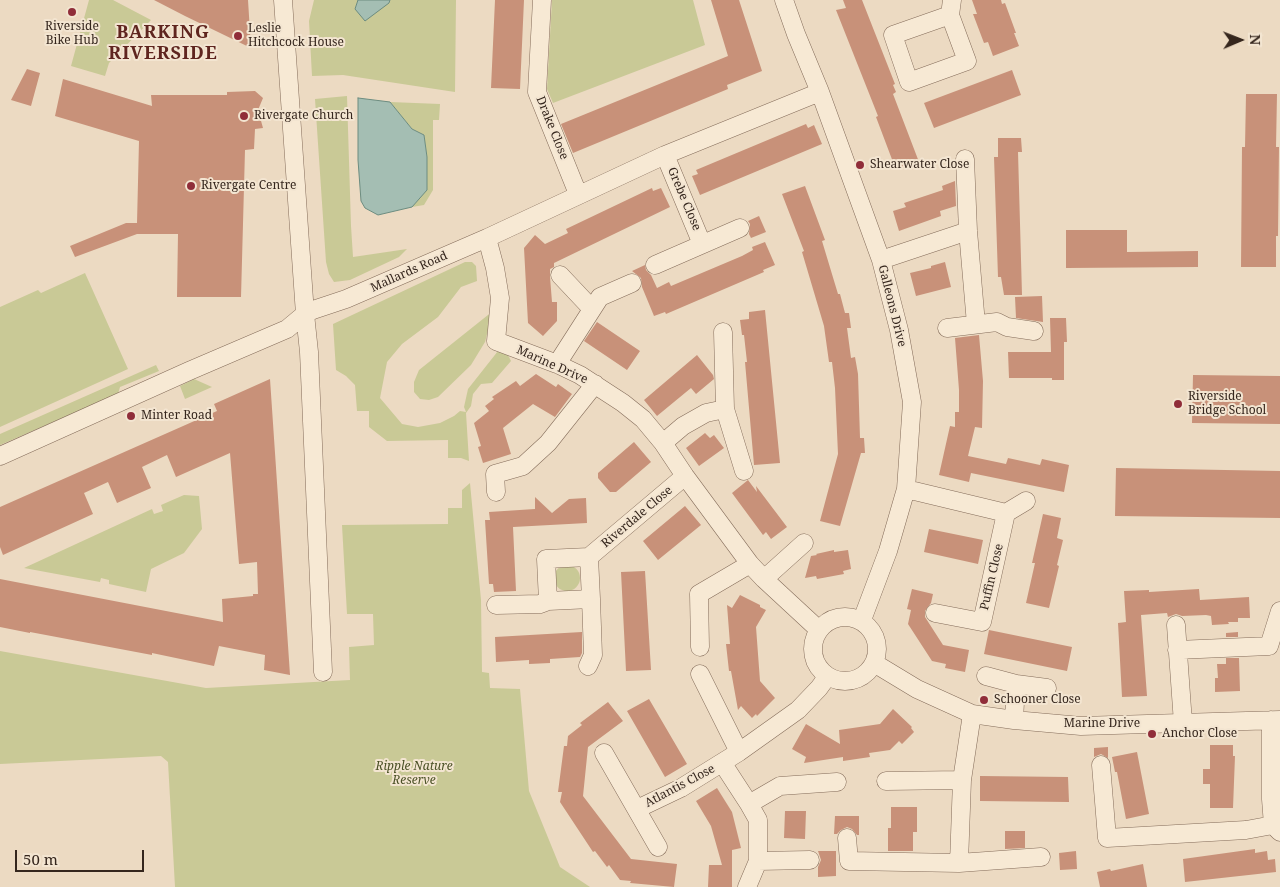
<!DOCTYPE html>
<html>
<head>
<meta charset="utf-8">
<style>
  body { margin:0 }
  #map { position:relative; width:1280px; height:887px; overflow:hidden; background:#ecdac2; font-family:"Noto Serif",serif }
  canvas { display:block }
  .north { position:absolute; left:1215px; top:15px; width:50px; height:50px; -webkit-text-stroke:4px #f3e5d1; paint-order:stroke; rotate:89deg; font-size:14px; font-weight:700; line-height:20px; text-align:center; color:#35261d }
  .north::after { content:''; display:block; margin:auto; width:18px; height:22px; background:#35261d; clip-path:polygon(50% 0,100% 100%,50% 72%,0 100%) }
  .scale { position:absolute; left:15px; top:850px; width:129px; height:22px; box-sizing:border-box; border:2px solid #35261d; border-top:0; padding-left:6px; font-size:15px; line-height:18px; white-space:nowrap; color:#35261d; -webkit-text-stroke:4px #f3e5d1; paint-order:stroke }
</style>
</head>
<body>
<div id="map">
<canvas width="1280" height="887"></canvas>
<div class="north">N</div>
<div class="scale">50 m</div>
</div>
<script>
const ctx = document.querySelector('canvas').getContext('2d');
ctx.lineJoin = 'round';
function fill(path, color) { ctx.fillStyle = color; ctx.fill(path, 'evenodd'); }
const toPath = rows => new Path2D(rows.map(r => 'M' + r).join(''));
function strokePath(path, color, width, dash) { ctx.strokeStyle = color; ctx.lineWidth = width; ctx.lineCap = dash ? 'butt' : 'round'; ctx.setLineDash(dash || []); ctx.stroke(path); }
function write(font, color, halo, rows, align = 'center') {
  ctx.font = font + ' "Noto Serif",serif'; ctx.lineWidth = 4; ctx.setLineDash([]); ctx.textBaseline = 'middle'; ctx.strokeStyle = halo; ctx.fillStyle = color; for (const [text, x, y, turn = 0] of rows) {
    ctx.save(); ctx.translate(x, y); ctx.rotate((+turn || 0) * Math.PI / 180); ctx.textAlign = isNaN(turn) ? turn : align; if (halo) ctx.strokeText(text, 0, 0); ctx.fillText(text, 0, 0); ctx.restore();
  }
}
const green = toPath([
  [89,0,113,0,151,20,109,63,105,76,71,66],
  [314,0,358,0,355,9,389,3,390,0,456,0,455,92,343,75,312,76,309,21],
  [552,0,693,0,705,45,553,103,547,89],
  [347,96,351,226,353,257,407,249,399,257,350,280,334,282,329,274,326,262,315,99],
  [390,102,440,104,439,120,433,120,433,190,424,205,412,207,427,189,427,157,424,135,412,129],
  [465,262,472,262,476,266,477,281,461,287,438,317,402,344,387,362,380,398,402,424,418,427,440,423,454,416,460,411,466,412,464,407,468,389,498,351,507,353,511,361,492,383,481,384,473,394,471,406,466,413,469,461,461,458,448,458,448,440,387,441,369,427,369,411,357,411,355,385,346,376,336,370,333,324],
  [85,273,128,369,0,427,0,307,38,290,41,293],
  [493,311,485,342,471,365,438,397,429,400,420,399,414,392,414,382,419,370],
  [156,365,159,371,120,387,118,394,0,445,0,434],
  [194,379,212,387,185,399,180,386],
  [470,483,481,600,482,672,489,673,490,688,520,689,529,791,560,867,590,887,175,887,168,762,161,756,0,764,0,651,206,688,350,680,349,647,374,645,373,614,347,614,342,525,448,524,448,508,462,508,462,490],
  [184,495,199,496,202,529,184,553,151,569,146,592,109,584,109,580,101,578,100,582,24,568,152,509,154,514,163,511,161,505],
  '554 578a13 13 0 1 1 26 0a13 13 0 1 1-26 0Z'
]);
const water = toPath([
  [358,0,390,0,389,3,365,21,355,9,358,0],
  [358,98,390,102,412,129,424,135,427,157,427,190,412,207,378,215,365,208,361,201,358,160,358,98]
]);
const building = toPath([
  [154,0,248,0,251,48,185,16],
  [495,0,524,0,520,89,491,88],
  [711,0,739,0,762,71,727,85,728,89,573,153,561,124,728,56],
  [843,0,862,0,895,84,893,85,896,92,893,94,919,162,896,170,876,117,878,116,836,10,846,8],
  [972,0,1001,0,1002,4,1005,3,1016,33,1014,33,1019,46,993,56,988,42,984,43,973,14,977,14],
  [27,69,40,73,31,106,11,100],
  [1012,70,1021,95,934,128,924,103],
  [63,79,152,106,151,95,227,95,227,92,255,91,263,98,258,110,263,128,255,129,254,149,245,150,241,297,177,297,178,234,137,234,75,257,70,246,126,223,137,223,139,141,55,116],
  [1246,94,1277,94,1276,147,1279,147,1278,236,1276,236,1276,267,1241,267,1242,147,1245,147],
  [806,124,808,128,814,125,822,144,700,195,692,176,698,174,696,170],
  [998,138,1021,138,1022,152,1018,152,1022,295,1004,295,1001,277,998,277,994,157,998,157],
  [955,181,956,206,940,211,941,216,899,231,893,211,906,207,904,203,943,190,942,186],
  [805,186,825,240,822,241,838,294,840,294,845,313,849,313,851,328,847,328,851,358,855,357,858,374,860,438,864,438,865,453,861,453,840,526,820,521,838,454,835,388,832,362,829,362,824,326,802,252,804,251,782,194],
  [652,188,653,191,661,188,670,207,554,263,554,267,550,269,550,277,552,302,557,302,557,321,543,336,528,323,524,248,535,235,545,244,568,233,566,229],
  [759,216,766,232,751,238,749,234,750,224,748,221],
  [1066,230,1127,230,1127,252,1198,251,1198,267,1066,268],
  [765,242,775,265,763,270,764,272,666,314,665,312,654,316,642,287,641,278,632,271,645,265,646,270,651,275,657,288,669,282,671,286,742,256,753,250,752,247],
  [945,262,951,287,916,296,910,273,931,268,931,266],
  [1042,296,1043,322,1016,318,1015,297],
  [765,310,780,463,754,465,745,362,747,362,744,335,742,335,740,320,749,319,749,312],
  [1050,318,1066,318,1067,342,1064,342,1064,380,1052,380,1052,378,1009,378,1008,352,1051,352],
  [597,322,640,351,627,370,584,341],
  [979,335,983,381,982,428,975,427,968,456,1006,464,1008,458,1040,465,1042,459,1069,465,1064,492,971,473,969,482,939,475,950,426,955,427,955,412,959,412,959,390,955,338],
  [697,355,713,375,714,379,696,394,691,388,657,416,644,400],
  [536,374,556,387,558,384,572,394,555,417,533,404,503,428,511,454,483,463,478,447,481,446,474,423,489,411,485,406,494,399,492,397,516,381,520,386],
  [1193,375,1280,376,1280,424,1192,423],
  [270,379,290,675,264,670,265,655,219,646,214,666,152,653,152,655,30,632,30,633,0,627,0,579,223,622,222,599,253,596,253,594,258,594,257,562,239,564,230,453,176,477,167,455,142,467,151,488,117,503,108,482,84,493,93,514,3,555,0,547,0,507,217,411,214,404],
  [705,433,710,438,714,435,724,448,699,466,686,448],
  [634,442,651,462,616,492,610,492,598,478,598,473],
  [1116,468,1280,471,1280,518,1115,516],
  [748,480,757,492,756,486,787,527,771,539,766,532,763,535,732,493],
  [535,497,552,513,569,499,586,498,587,523,513,527,516,591,494,592,493,584,489,584,485,520,490,520,489,512,535,509],
  [685,506,701,525,658,560,643,541],
  [1043,514,1061,518,1057,538,1063,540,1057,565,1059,566,1049,608,1026,603,1035,563,1032,563],
  [929,529,983,540,978,564,924,552],
  [834,550,834,552,848,550,851,569,843,571,844,574,817,579,816,576,805,578,811,556,817,555,816,554],
  [645,571,651,670,626,671,621,572],
  [912,589,933,594,931,603,925,611,925,617,943,645,969,650,965,672,945,668,946,664,932,661,908,624,911,610,907,609],
  [1199,589,1200,600,1249,597,1250,618,1238,618,1238,622,1228,622,1229,624,1212,625,1211,616,1206,615,1182,616,1176,614,1168,617,1167,613,1141,615,1147,696,1122,697,1118,623,1126,622,1124,591,1149,590,1149,592],
  [740,595,760,605,760,607,766,610,756,627,760,681,775,698,757,716,756,714,752,718,741,706,738,710,731,671,729,671,726,644,730,644,727,605,732,608],
  [989,630,1072,647,1067,671,984,654],
  [582,632,582,653,580,657,550,659,550,663,529,664,529,660,496,662,495,637],
  [1238,632,1238,637,1226,637,1226,633],
  [1226,658,1239,658,1240,691,1215,692,1215,678,1218,678,1217,664,1226,664],
  [649,699,687,764,665,777,627,711],
  [608,702,623,721,588,747,583,796,631,859,677,864,674,887,630,883,631,881,620,880,609,865,607,867,595,851,593,852,560,802,562,792,558,792,564,746,567,746,568,736,582,725,580,723],
  [893,709,912,727,911,728,914,732,902,744,899,741,890,750,869,753,870,757,843,761,843,757,804,763,806,757,792,749,806,724,840,744,839,730,880,724],
  [1210,745,1233,745,1233,756,1235,756,1233,808,1210,808,1210,784,1203,784,1203,769,1210,769],
  [1108,747,1108,758,1101,754,1094,757,1094,748],
  [1137,752,1149,814,1126,819,1117,772,1115,772,1112,757],
  [980,776,1068,777,1069,802,980,801],
  [717,788,732,812,741,848,732,850,732,887,708,887,709,865,722,865,711,826,696,801],
  [891,807,917,807,917,832,913,832,913,851,888,851,888,828,891,828],
  [785,811,806,811,805,839,784,838],
  [835,816,859,816,859,835,857,835,852,829,847,827,841,830,837,834,834,834],
  [1005,831,1025,831,1025,848,1005,849],
  [1255,849,1255,853,1267,851,1268,860,1275,859,1276,872,1185,882,1183,859],
  [818,851,836,851,836,876,818,877,818,867,821,860],
  [1076,851,1077,869,1060,870,1059,853],
  [1143,864,1147,887,1100,887,1097,872,1110,869,1111,871]
]);
const minor = toPath([
  [283,0,305,314,309,352,323,672],
  [542,0,537,92,578,194],
  [784,0,796,34,820,92,881,260,899,330,912,402,906,489,888,551,862,620],
  [950,15,893,35,909,82,967,61,950,15,952,0],
  [665,155,702,244],
  [965,159,968,231,976,324],
  [487,238,495,268,500,298,496,341,557,364,580,375,623,403,643,419,663,443,685,476,750,564,764,579,818,629],
  [881,260,968,231],
  [655,265,740,228],
  [560,275,592,309],
  [947,328,997,322,1007,327,1034,331],
  [723,332,725,409,744,471],
  [557,364,600,297,632,283],
  [663,443,683,426,706,413,725,409],
  [0,456,189,371,287,329,305,314,313,310,346,299,487,238,665,155,820,92],
  [906,489,1006,513,982,622,935,613],
  [496,492,495,474,523,466,548,443,595,384],
  [1006,513,1026,501],
  [589,557,546,559,548,601,591,599,589,557,685,476],
  [764,579,804,543],
  [496,605,540,604,548,601],
  '813 649a32 32 0 1 1 64 0a32 32 0 1 1-64 0Z',
  [1176,625,1183,723],
  [700,647,699,594,750,564],
  [1177,650,1269,646,1280,611],
  [874,663,917,689,972,714,1014,720,1081,726,1280,720],
  [588,666,593,655,591,599],
  [700,674,739,752],
  [986,676,1016,684,1047,688],
  [1014,720,1016,684],
  [1271,720,1271,799,1273,825,1280,832],
  [604,753,658,847],
  [723,764,749,804,758,820,758,861,747,887],
  [1101,765,1107,838,1246,830,1273,825],
  [886,781,962,780],
  [749,804,780,786,837,782],
  [637,809,681,788,739,752,798,710,819,688,827,677],
  [847,838,849,861,959,863,1041,857],
  [758,861,810,860],
  [959,863,962,780,972,714]
]);
const markers = [
  [72,12,5,"#902d39"],
  [238,36,5,"#902d39"],
  [244,116,5,"#902d39"],
  [860,165,5,"#902d39"],
  [191,186,5,"#902d39"],
  [1178,404,5,"#902d39"],
  [131,416,5,"#902d39"],
  [984,700,5,"#902d39"],
  [1152,734,5,"#902d39"]
];
const poiNames = [
  ["Riverside",72,27,"center"],
  ["Bike Hub",72,41,"center"],
  ["Leslie",248,29],
  ["Hitchcock House",248,43],
  ["Rivergate Church",254,116],
  ["Shearwater Close",870,165],
  ["Rivergate Centre",201,186],
  ["Riverside",1188,397],
  ["Bridge School",1188,411],
  ["Minter Road",141,416],
  ["Schooner Close",994,700],
  ["Anchor Close",1162,734]
];
const streetNames = [
  ["Drake Close",552,128,68],
  ["Grebe Close",684,199,67],
  ["Mallards Road",409,272,-24],
  ["Galleons Drive",892,306,76],
  ["Marine Drive",552,365,24],
  ["Riverdale Close",637,517,-40],
  ["Puffin Close",992,577,-77],
  ["Marine Drive",1102,724],
  ["Atlantis Close",680,786,-28]
];
const parkNames = [
  ["Ripple Nature",414,767],
  ["Reserve",414,781]
];
const districtNames = [
  ["BARKING",163,33],
  ["RIVERSIDE",163,54]
];
fill(green, '#c9c996');
fill(water, '#a4beb3');
strokePath(water, '#6c8c80', 1);
fill(building, '#c89179');
strokePath(minor, '#846c5a', 19);
strokePath(minor, '#f7e9d4', 18);
for (const [x, y, r, color] of markers) { const dot = new Path2D(); dot.arc(x, y, r, 0, 2 * Math.PI); ctx.fillStyle = color; ctx.fill(dot); strokePath(dot, '#f3e5d1', 2); }
write('12px', '#35261d', '#f3e5d1', poiNames, 'left');
write('12px', '#35261d', '#f3e5d1', streetNames);
write('italic 12px', '#4a5025', '#f3e5d1', parkNames);
ctx.letterSpacing = '1px';
write('bold 18px', '#5f251f', '#f3e5d1', districtNames);
ctx.letterSpacing = '0px';
</script>
</body>
</html>
